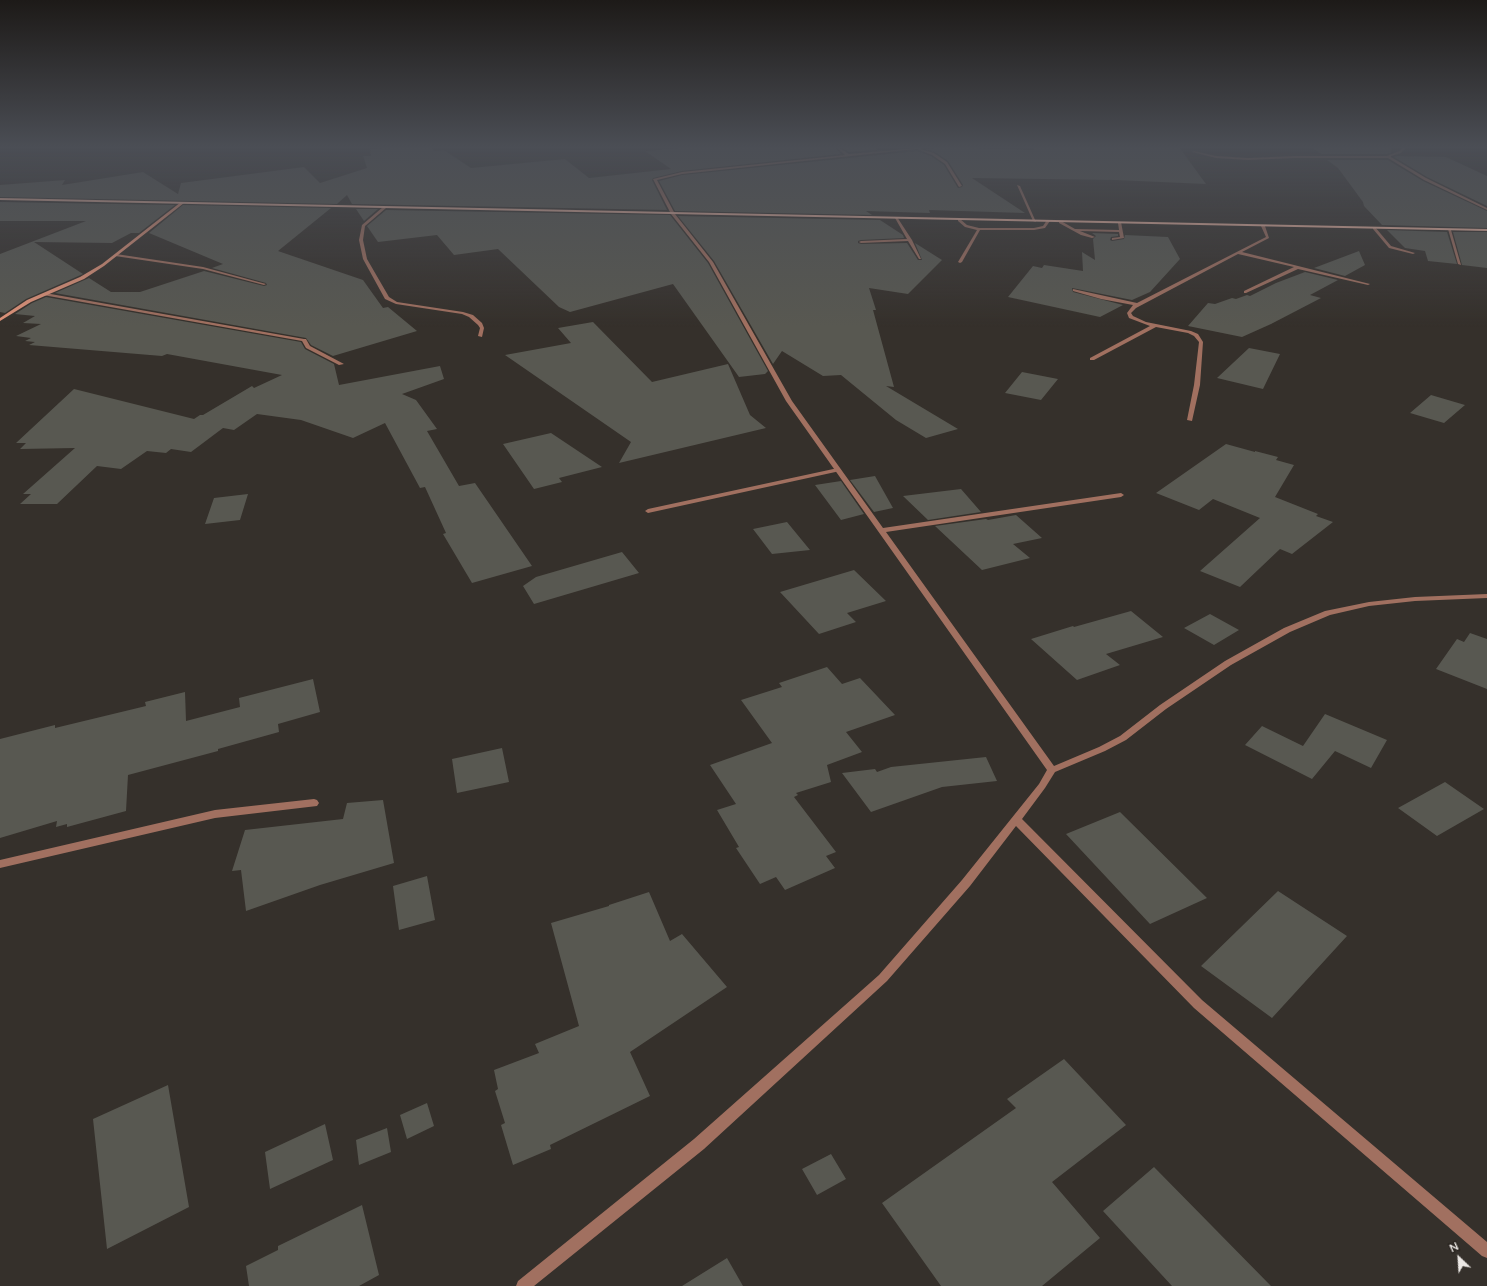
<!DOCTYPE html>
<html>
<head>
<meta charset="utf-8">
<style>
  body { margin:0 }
  #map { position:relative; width:1487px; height:1286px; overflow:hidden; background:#35302b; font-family:Lato,sans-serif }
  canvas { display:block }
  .north { position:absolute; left:1439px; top:1238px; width:40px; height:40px; -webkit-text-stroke:3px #2b2621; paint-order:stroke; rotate:335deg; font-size:11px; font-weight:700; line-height:16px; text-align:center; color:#ece8e5 }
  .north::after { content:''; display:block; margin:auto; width:14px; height:18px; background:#ece8e5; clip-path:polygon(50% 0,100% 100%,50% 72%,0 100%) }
</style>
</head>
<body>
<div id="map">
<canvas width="1487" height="1286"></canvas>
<div class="north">N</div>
</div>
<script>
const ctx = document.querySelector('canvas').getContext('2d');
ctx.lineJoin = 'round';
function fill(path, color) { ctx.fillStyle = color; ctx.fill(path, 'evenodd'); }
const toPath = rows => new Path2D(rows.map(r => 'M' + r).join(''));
const building = toPath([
  [397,147,432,147,434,151,444,150,471,168,565,159,589,178,671,169,645,151,691,147,835,147,841,154,682,171,653,178,652,180,667,210,352,204,347,195,337,204,0,197,0,185,65,180,62,185,143,172,178,194,181,183,304,167,320,183,367,168,363,156,371,156,370,149],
  [840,147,875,147,878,150,849,152],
  [945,147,1034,150,1033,147,1179,147,1206,184,1115,180,972,178,1025,213,929,210,930,213,866,211,872,215,675,211,659,181,682,175,917,151,931,156,944,165,958,188,962,187,963,185,948,161,935,152,925,149],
  [1311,147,1392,147,1391,153,1387,154,1321,154],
  [1397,156,1446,157,1487,176,1487,206,1427,177,1394,157],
  [1327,160,1388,160,1423,181,1487,211,1487,228,1382,225,1364,206,1363,202,1338,168],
  [0,202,175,205,139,233,131,233,112,243,34,242,83,274,26,299,5,313,0,312,0,254,86,221,0,221],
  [183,205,331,208,278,251,363,280,383,308,388,307,417,331,333,356,311,345,306,338,55,293,89,278,111,292,140,292,204,271,264,286,267,285,266,283,212,268,223,264,149,233],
  [356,209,378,209,364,221],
  [386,210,670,215,708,263,768,371,765,374,739,377,673,284,570,312,559,307,498,249,454,255,437,235,378,242,367,226],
  [678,216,880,220,903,235,904,238,861,240,858,241,858,243,861,244,907,243,918,260,922,260,915,243,942,260,908,294,869,288,876,310,873,310,894,387,886,386,958,429,926,438,896,420,841,375,823,376,782,351,773,364,714,261],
  [1387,230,1447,232,1457,264,1428,261,1425,251,1405,248],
  [1453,232,1487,232,1487,268,1462,265],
  [1092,233,1118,234,1118,236,1111,237,1110,240,1112,241,1124,239,1125,235,1168,237,1180,259,1150,292,1132,300,1072,288,1073,292,1123,305,1100,317,1008,297,1033,266,1042,268,1044,265,1083,271,1082,252,1095,260,1093,239,1096,236],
  [1359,251,1365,265,1345,276,1314,268],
  [1305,272,1338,280,1310,295,1321,298,1271,324,1242,337,1188,326,1208,303,1215,304,1232,298,1236,299,1247,295,1250,296,1276,283],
  [46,297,301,342,305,349,334,364,339,385,440,366,444,379,402,394,416,400,437,429,427,431,459,486,475,483,532,566,472,583,443,534,446,533,425,487,420,488,385,423,353,438,301,420,257,414,234,430,223,428,191,452,171,449,166,453,147,451,121,469,97,466,57,504,20,504,31,494,23,494,75,448,20,449,26,443,16,443,74,389,194,419,200,415,203,415,252,386,254,388,282,375,167,354,162,356,29,345,35,342,25,341,31,338,16,336,41,324,23,323,35,316,15,314,32,303],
  [593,322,652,382,728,364,750,415,766,428,619,463,631,442,505,355,571,343,558,328],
  [1249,348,1280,354,1263,389,1217,378],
  [1022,372,1058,379,1041,400,1005,393],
  [1431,395,1465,405,1444,423,1410,413],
  [551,433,602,467,559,478,562,482,534,489,503,444],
  [1226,444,1255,452,1255,451,1278,457,1276,460,1294,465,1275,497,1318,514,1316,516,1333,522,1292,554,1280,549,1240,587,1200,571,1260,518,1213,499,1199,510,1156,493],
  [875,476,893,508,874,512,850,480],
  [841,481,864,514,841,520,815,485],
  [961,489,981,512,928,520,903,496],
  [248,494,240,520,205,524,214,498],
  [1016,515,1042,538,1013,544,1030,558,982,570,935,526,986,519,988,520],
  [787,522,810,550,772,554,753,529],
  [622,552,639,573,534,604,523,586,536,577],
  [854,570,886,601,847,613,856,622,819,634,780,592],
  [1131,611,1163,637,1106,654,1120,665,1077,680,1031,639,1073,626,1074,627],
  [1210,614,1239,630,1214,645,1184,628],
  [1470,633,1487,639,1487,689,1436,669,1457,639,1464,642],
  [827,667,842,684,860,678,895,715,846,732,862,752,827,765,831,782,796,793,798,795,794,797,836,852,826,856,835,868,785,890,776,877,760,884,736,848,739,847,717,810,736,804,710,765,772,743,741,700,782,687,779,683],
  [313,679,320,712,278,724,279,732,218,749,218,751,128,775,126,811,67,827,67,824,56,827,57,821,0,838,0,739,55,725,55,728,146,706,145,702,185,692,186,721,240,707,239,698],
  [1325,714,1387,740,1371,768,1335,751,1312,779,1245,745,1262,726,1303,746],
  [502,748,509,782,457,793,452,759],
  [986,757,997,781,942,787,871,812,842,773,875,769,877,772,891,767],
  [1445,782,1484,809,1437,836,1398,808],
  [383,800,394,863,320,885,246,911,241,870,232,871,245,830,343,819,347,803],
  [1120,812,1207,898,1150,924,1066,834],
  [427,876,435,920,399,930,393,886],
  [1278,891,1347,936,1272,1018,1201,966],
  [649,892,670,941,682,934,727,987,630,1052,650,1096,550,1145,551,1149,513,1165,501,1125,505,1123,495,1091,498,1089,494,1070,539,1053,535,1044,579,1026,551,923,609,906,609,905],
  [1064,1059,1126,1125,1052,1182,1100,1238,1042,1286,941,1286,882,1203,1016,1108,1007,1099],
  [168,1085,189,1207,107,1249,93,1119],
  [427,1103,434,1126,407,1139,400,1115],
  [325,1124,333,1160,270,1189,265,1152],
  [387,1128,391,1152,359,1165,356,1140],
  [831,1154,846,1179,817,1195,802,1169],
  [1154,1167,1271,1286,1172,1286,1103,1211],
  [362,1205,379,1275,359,1286,249,1286,246,1266,278,1250,278,1246],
  [727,1258,743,1286,682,1286]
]);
const lane = toPath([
  [958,219,960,219,967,225,979,228,1034,228,1043,226,1047,220,1050,221,1045,228,1034,230,980,230,962,262,960,263,958,262,977,230,965,227,958,221,958,219],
  [1059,221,1061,221,1075,229,1119,230,1118,223,1121,222,1124,238,1112,240,1112,238,1120,237,1119,232,1080,231,1095,237,1092,238,1081,235,1059,223,1059,221],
  [838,468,841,470,840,471,648,513,645,511,648,509,838,468]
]);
const street = toPath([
  [836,147,838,147,849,154,927,147,920,149,934,153,947,162,962,186,959,187,945,164,932,155,917,149,682,174,657,180,675,214,713,262,792,401,883,528,1121,493,1124,495,1121,497,886,532,1054,766,1099,747,1120,736,1160,705,1225,661,1284,628,1325,611,1369,602,1415,597,1487,594,1487,598,1415,601,1369,606,1330,615,1290,632,1231,665,1166,709,1126,740,1105,751,1055,772,1045,788,1022,819,1202,1000,1487,1242,1487,1258,1482,1256,1194,1008,1016,826,970,886,887,981,704,1149,534,1286,516,1286,518,1281,694,1139,879,975,962,880,1039,784,1047,770,786,401,709,262,671,214,653,179,682,172,845,155,836,147],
  [1404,147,1407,147,1401,153,1391,156,1391,157,1426,178,1487,208,1487,210,1424,180,1388,158,1295,158,1248,160,1216,158,1192,152,1194,151,1216,156,1248,158,1295,156,1387,156,1399,151,1404,147],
  [1017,185,1020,186,1036,222,1033,221,1017,185],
  [383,207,386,208,365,226,363,240,367,259,389,297,397,302,463,312,473,315,482,323,484,328,482,337,478,336,480,328,478,325,469,317,462,314,396,304,385,299,363,259,359,240,362,225,383,207],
  [897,217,912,240,921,259,919,259,908,241,861,243,859,242,861,241,907,239,895,218,897,217],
  [1263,225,1265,226,1269,238,1242,252,1370,284,1368,285,1298,269,1246,293,1244,293,1244,291,1294,267,1238,254,1136,308,1131,313,1133,316,1146,322,1191,331,1198,334,1203,342,1200,385,1192,421,1187,420,1194,385,1199,342,1194,336,1188,333,1156,327,1094,360,1090,360,1090,358,1150,326,1129,318,1127,313,1133,305,1101,299,1073,291,1073,289,1137,303,1266,237,1261,226,1263,225],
  [1373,227,1375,227,1391,246,1415,253,1413,254,1389,248,1373,229,1373,227],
  [1448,229,1451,230,1461,265,1458,264,1448,229],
  [116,254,203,267,266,284,264,285,203,269,115,256,116,254],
  [45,293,304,339,306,339,310,346,344,364,339,365,306,348,302,341,43,295,43,294,45,293],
  [314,799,317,800,319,803,317,806,215,818,0,868,0,860,215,810,314,799]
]);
const secondary = toPath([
  [181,202,184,203,104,266,84,279,31,302,0,321,0,318,27,300,80,277,102,264,181,202]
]);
const primary = toPath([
  [0,198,1487,229,1487,231,0,200,0,198]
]);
fill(building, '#585851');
fill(lane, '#a17060');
fill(street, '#a17060');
fill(secondary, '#e09379');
fill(primary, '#f7bba6');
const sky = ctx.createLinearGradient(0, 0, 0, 327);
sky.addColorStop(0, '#1d1a18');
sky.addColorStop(0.45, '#4b4e55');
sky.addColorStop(1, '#4b4e5500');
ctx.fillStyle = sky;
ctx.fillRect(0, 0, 1487, 327);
</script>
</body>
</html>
